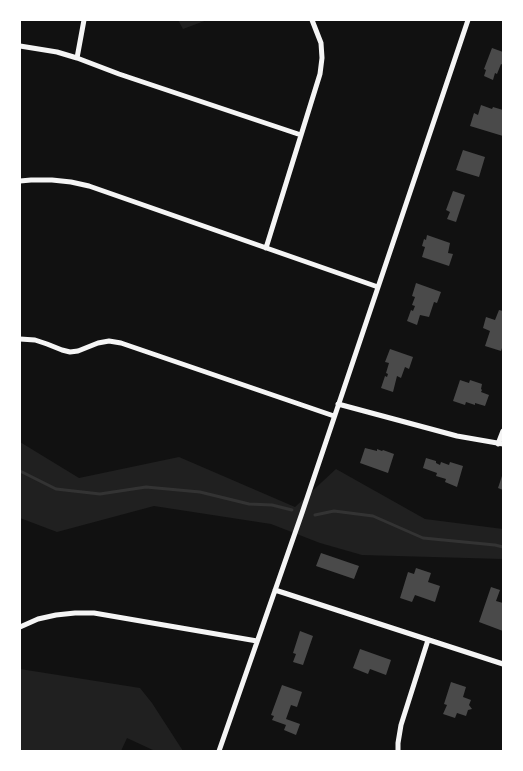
<!DOCTYPE html>
<html>
<head>
<meta charset="utf-8">
<style>
  body { margin:0 }
  #map { position:relative; width:523px; height:771px; overflow:hidden; background:#111; font-family:Lato,sans-serif }
  canvas { display:block }
  .frame { position:absolute; inset:0; border:21px solid #fff; pointer-events:none }
</style>
</head>
<body>
<div id="map">
<canvas width="523" height="771"></canvas>
<div class="frame"></div>
</div>
<script>
const ctx = document.querySelector('canvas').getContext('2d');
ctx.lineJoin = 'round';
function fill(path, color) { ctx.fillStyle = color; ctx.fill(path, 'evenodd'); }
const toPath = rows => new Path2D(rows.map(r => 'M' + r).join(''));
function strokePath(path, color, width, dash) { ctx.strokeStyle = color; ctx.lineWidth = width; ctx.lineCap = dash ? 'butt' : 'round'; ctx.setLineDash(dash || []); ctx.stroke(path); }
const green = toPath([
  [178,20,207,20,183,29],
  [20,442,79,478,179,457,295,507,336,469,425,519,503,529,503,559,362,555,320,543,271,524,154,506,57,532,20,518],
  [20,669,140,688,152,703,183,751,155,751,127,738,121,751,20,751]
]);
const stream = toPath([
  [20,471,56,489,100,494,146,487,200,492,249,504,272,505,292,510],
  [315,515,334,511,373,516,423,538,495,545,503,547]
]);
const building = toPath([
  [492,48,503,52,503,65,501,64,497,74,495,73,493,80,484,76,486,70,484,69],
  [481,105,492,109,493,107,503,110,503,136,470,126,474,113,478,115],
  [463,150,485,157,479,177,456,170],
  [453,191,465,195,456,222,447,219,450,212,446,210],
  [427,235,450,243,448,253,453,254,449,266,422,257,425,247,422,246,424,239,426,240],
  [416,283,441,292,437,303,434,302,429,317,420,315,417,325,407,321,411,310,413,311,415,306,412,305,415,297,412,296],
  [499,310,503,311,503,345,501,351,485,346,490,331,483,328,486,317,495,320],
  [390,349,413,357,409,369,405,367,401,378,397,376,393,392,381,388,385,376,387,377,388,374,386,373,389,363,385,362],
  [460,380,469,383,470,380,482,384,481,389,482,390,481,392,489,395,485,406,475,403,475,405,466,402,465,405,453,401],
  [365,448,377,451,377,449,382,451,383,450,394,454,388,473,360,463],
  [426,458,436,461,436,463,440,465,441,462,449,465,450,462,463,466,457,487,445,482,446,479,436,476,437,473,423,468],
  [503,473,503,490,498,488],
  [321,553,359,566,354,579,316,566],
  [416,568,431,573,428,582,440,586,435,602,415,595,412,602,400,598,408,572,414,574],
  [491,587,500,590,496,601,503,603,503,631,479,622],
  [300,631,313,636,303,665,293,662,296,654,293,653],
  [360,649,391,660,386,675,370,669,368,674,353,668],
  [451,682,466,687,463,697,471,700,469,705,472,709,468,710,466,716,457,713,455,718,443,714,447,705,444,704],
  [282,685,302,692,297,707,291,705,286,719,300,724,296,735,284,730,286,725,272,720,274,716,271,715]
]);
const minor = toPath([
  [20,46,57,52,77,58,119,74,301,135],
  [77,58,84,20],
  [20,181,31,180,52,180,71,182,89,186,378,287],
  [266,248,320,74,322,58,321,43,312,20],
  [20,339,35,340,47,344,62,350,70,352,78,351,98,343,109,341,121,343,334,416],
  [338,404,457,436,503,444],
  [498,444,503,431],
  [275,590,503,664],
  [20,627,38,619,56,615,75,613,94,613,257,641],
  [219,751,302,513,468,20],
  [398,751,398,743,401,725,428,640]
]);
fill(green, '#202020');
strokePath(stream, '#333', 3);
fill(building, '#4a4a4a');
strokePath(minor, '#f5f5f5', 5);
</script>
</body>
</html>
